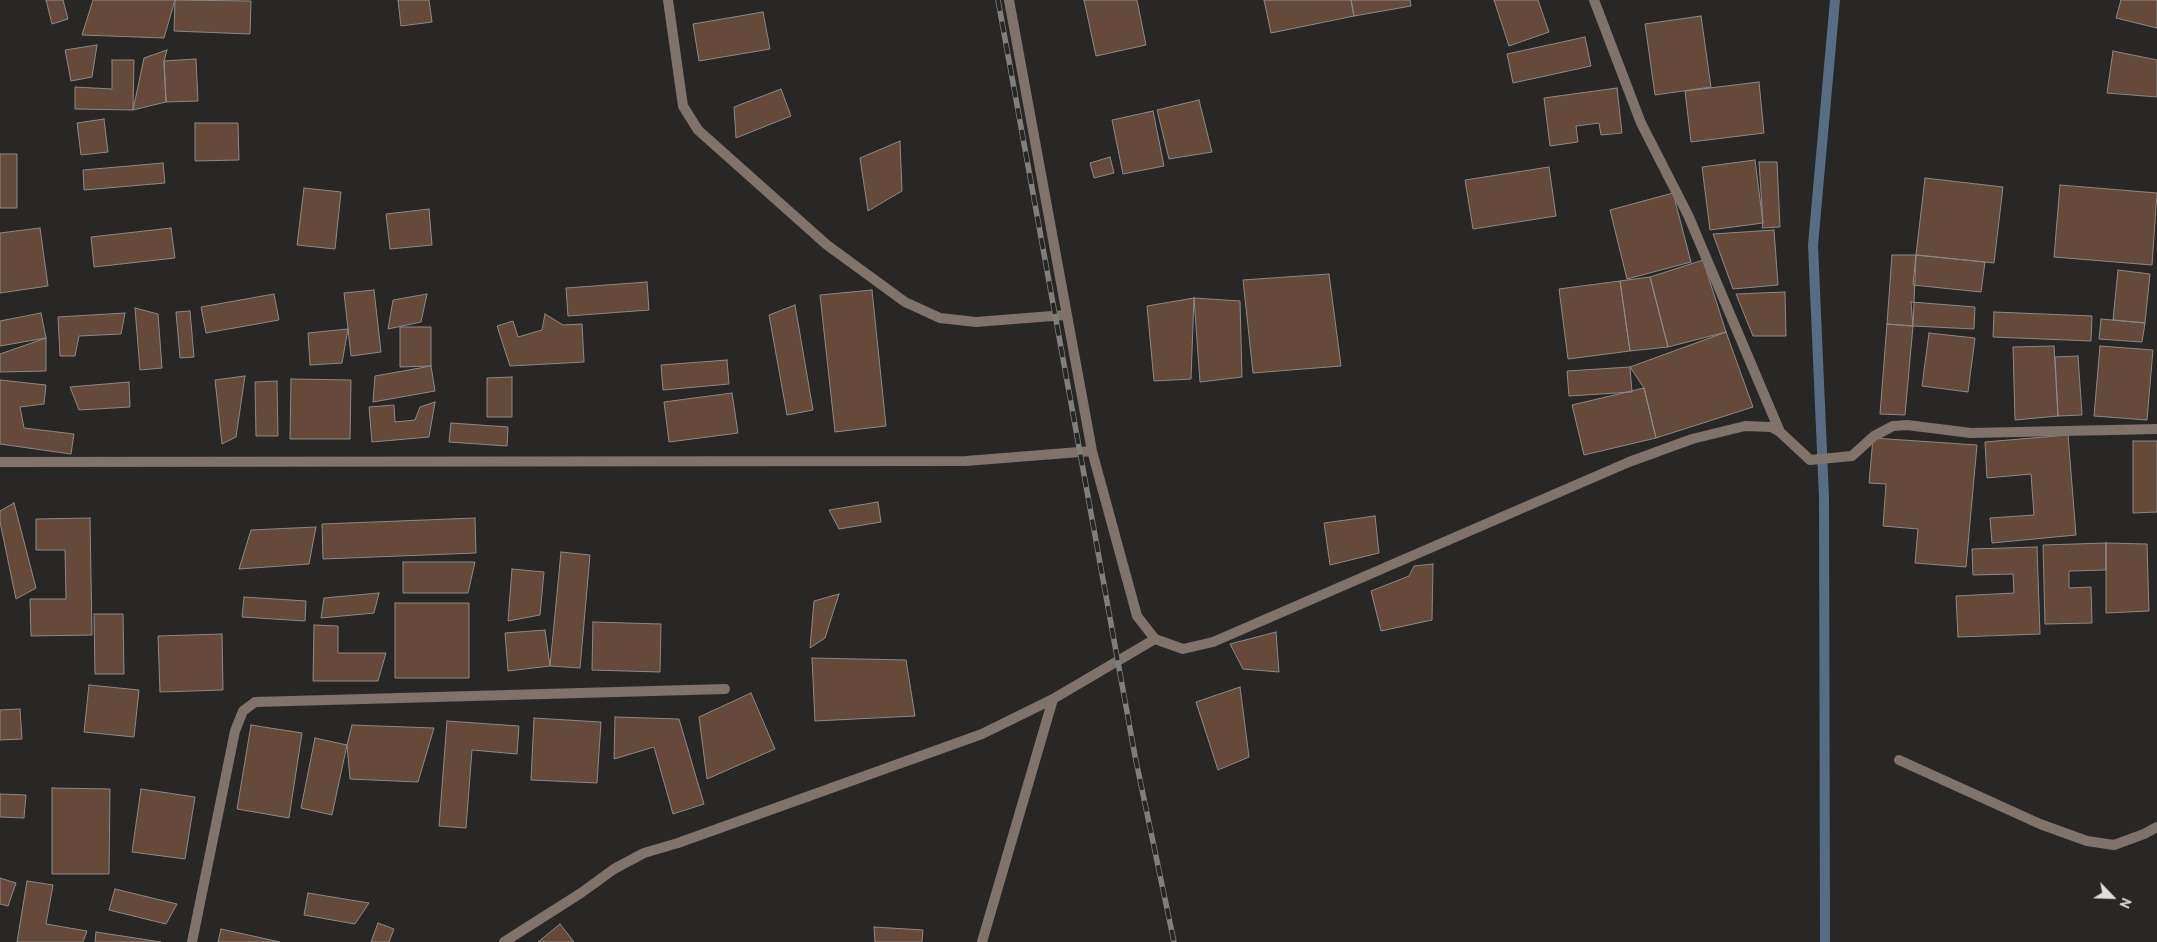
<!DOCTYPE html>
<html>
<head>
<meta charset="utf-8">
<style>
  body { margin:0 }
  #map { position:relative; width:2157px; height:942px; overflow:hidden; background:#292725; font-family:"PT Sans",sans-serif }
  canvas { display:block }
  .north { position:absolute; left:2087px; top:872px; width:50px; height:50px; -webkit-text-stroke:4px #292725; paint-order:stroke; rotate:114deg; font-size:14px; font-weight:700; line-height:20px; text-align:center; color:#dfdedd }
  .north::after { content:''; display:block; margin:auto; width:18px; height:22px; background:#dfdedd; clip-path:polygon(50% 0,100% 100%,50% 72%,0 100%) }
</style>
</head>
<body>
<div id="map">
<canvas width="2157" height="942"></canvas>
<div class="north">N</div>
</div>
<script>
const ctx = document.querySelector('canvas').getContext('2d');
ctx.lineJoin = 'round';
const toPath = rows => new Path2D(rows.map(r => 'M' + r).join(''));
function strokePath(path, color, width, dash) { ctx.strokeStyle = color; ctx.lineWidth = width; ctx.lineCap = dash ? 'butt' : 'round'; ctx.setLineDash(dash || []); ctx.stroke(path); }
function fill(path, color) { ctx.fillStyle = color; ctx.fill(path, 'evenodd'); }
const stream = toPath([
  [1825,942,1824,497,1813,245,1835,0]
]);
const building = toPath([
  [46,0,63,0,68,19,52,24,46,0],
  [93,0,175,0,164,38,82,35,93,0],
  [175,0,251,1,250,34,174,31,175,0],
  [398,0,429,0,432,22,401,26,398,0],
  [1084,0,1137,0,1146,45,1096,56,1084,0],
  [1264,0,1351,0,1354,16,1271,33,1264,0],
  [1351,0,1410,0,1411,6,1354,16,1351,0],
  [1494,0,1538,0,1549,32,1509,46,1494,0],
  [2121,0,2157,0,2157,28,2116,18,2121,0],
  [763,12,770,49,699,61,693,24,763,12],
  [1701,16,1711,87,1655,95,1645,24,1701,16],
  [1585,37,1591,66,1513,83,1507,54,1585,37],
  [97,45,92,77,71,81,65,50,97,45],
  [167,50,164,61,166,102,133,110,144,58,167,50],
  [2113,51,2157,60,2157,97,2107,93,2113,51],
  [196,59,198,101,166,102,164,61,196,59],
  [112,60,134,60,133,110,75,109,75,87,112,89,112,60],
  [1759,82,1764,133,1691,142,1685,91,1759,82],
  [1617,88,1622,133,1601,135,1599,123,1576,126,1578,142,1550,146,1544,98,1617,88],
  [781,89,791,116,736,138,734,107,781,89],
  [1199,100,1212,152,1169,159,1157,110,1199,100],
  [1153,111,1164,166,1123,174,1112,120,1153,111],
  [104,119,108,152,81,155,77,123,104,119],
  [195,123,238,123,239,160,195,161,195,123],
  [900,141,902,191,868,211,860,158,900,141],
  [0,154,17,154,17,208,0,208,0,154],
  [1110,157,1114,173,1094,178,1090,163,1110,157],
  [1755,160,1763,223,1710,230,1702,167,1755,160],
  [1759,162,1777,162,1780,227,1762,228,1763,223,1759,162],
  [163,163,165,183,84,190,83,170,163,163],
  [1549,167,1556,216,1473,229,1465,180,1549,167],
  [1925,178,2003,187,1994,263,1916,255,1925,178],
  [2060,185,2157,193,2152,265,2054,257,2060,185],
  [304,188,341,192,335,249,297,245,304,188],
  [1673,193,1691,262,1627,279,1610,210,1673,193],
  [429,209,432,245,390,249,386,214,429,209],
  [40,228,48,286,0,293,0,233,40,228],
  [171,228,175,258,94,267,91,237,171,228],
  [1774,230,1778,285,1733,289,1713,234,1774,230],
  [1892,255,1916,255,1913,326,1887,324,1892,255],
  [1916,255,1985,262,1981,292,1913,285,1916,255],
  [1703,260,1726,332,1668,347,1650,277,1703,260],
  [2118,270,2150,274,2145,323,2113,320,2118,270],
  [1329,274,1341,366,1253,373,1243,280,1329,274],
  [1650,277,1668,347,1630,351,1620,281,1650,277],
  [1620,281,1630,351,1568,359,1559,289,1620,281],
  [647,282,649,310,568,316,566,288,647,282],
  [374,290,381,352,351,356,344,293,374,290],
  [872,290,886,426,835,432,820,295,872,290],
  [1785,292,1786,336,1753,336,1736,294,1785,292],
  [274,294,279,320,206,333,201,307,274,294],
  [427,294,421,322,388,329,393,300,427,294],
  [1194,298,1240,301,1242,377,1200,382,1194,298],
  [1194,298,1191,379,1154,381,1147,306,1194,298],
  [1911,302,1975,307,1974,329,1913,326,1911,302],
  [795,305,813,410,787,415,769,315,795,305],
  [135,308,158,314,162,368,140,370,135,308],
  [190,311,194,357,180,358,176,312,190,311],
  [1994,312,2092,316,2091,341,1993,337,1994,312],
  [41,313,46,338,0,346,0,321,41,313],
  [125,313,121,334,79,336,75,356,60,356,58,317,125,313],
  [545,314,563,325,582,324,584,362,510,366,497,326,513,321,518,337,542,330,545,314],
  [2101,319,2145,323,2142,342,2099,339,2101,319],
  [1887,324,1913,326,1905,415,1880,414,1887,324],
  [400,327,431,327,431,366,400,367,400,327],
  [348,329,342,363,310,365,308,333,348,329],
  [1726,332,1753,407,1656,438,1644,388,1630,367,1726,332],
  [1929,333,1975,338,1968,392,1922,386,1929,333],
  [46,338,46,371,0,372,0,354,46,338],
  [2054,346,2058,416,2015,420,2013,347,2054,346],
  [2100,346,2153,350,2147,420,2094,416,2100,346],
  [2078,356,2082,415,2058,416,2055,357,2078,356],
  [727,360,729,384,663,390,661,365,727,360],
  [431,366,435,391,373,402,375,376,431,366],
  [1630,367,1632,392,1569,396,1567,371,1630,367],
  [245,376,236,437,222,444,215,380,245,376],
  [512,377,512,417,487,417,487,378,512,377],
  [291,379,351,380,350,439,290,439,291,379],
  [0,380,46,385,44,404,20,407,24,428,74,434,71,454,0,444,0,380],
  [277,381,278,436,256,436,255,382,277,381],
  [129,382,130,407,79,410,70,387,129,382],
  [1644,388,1656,438,1584,455,1572,405,1644,388],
  [732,393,738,433,669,442,664,402,732,393],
  [435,402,429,437,372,442,369,407,394,405,395,422,415,420,420,407,435,402],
  [451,423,508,427,507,446,449,442,451,423],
  [2068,435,2076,535,1992,543,1990,518,2034,515,2031,474,1987,478,1985,442,2068,435],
  [1873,438,1977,445,1966,567,1915,563,1918,529,1883,526,1886,484,1869,483,1873,438],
  [2133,441,2157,441,2157,512,2133,513,2133,441],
  [878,502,881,522,839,529,829,510,878,502],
  [14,503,36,588,16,599,0,522,0,511,14,503],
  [1375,516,1379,553,1330,565,1324,523,1375,516],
  [90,518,92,635,31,636,30,599,66,599,65,550,36,550,36,519,90,518],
  [475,518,476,553,323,559,322,524,475,518],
  [316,527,309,564,239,569,251,530,316,527],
  [2106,543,2147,544,2149,611,2106,613,2106,543],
  [2106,543,2106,570,2069,571,2069,588,2091,587,2092,623,2045,624,2043,545,2106,543],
  [2037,547,2040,634,1958,637,1956,596,2014,593,2013,574,1973,575,1972,549,2037,547],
  [561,552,590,555,580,668,550,666,561,552],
  [403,562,475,562,468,593,403,593,403,562],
  [1433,564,1432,620,1381,631,1371,591,1409,576,1414,566,1433,564],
  [512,569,544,572,540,615,508,621,512,569],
  [379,593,374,613,321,618,324,598,379,593],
  [839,594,825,638,810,648,814,601,839,594],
  [244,597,306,601,305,621,242,617,244,597],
  [395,603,469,603,469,678,395,678,395,603],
  [94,614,123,614,124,674,95,674,94,614],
  [593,622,661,624,660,672,592,670,593,622],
  [314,625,338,626,338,653,386,653,378,681,313,681,314,625],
  [545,630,550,666,508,671,505,633,545,630],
  [1276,632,1279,672,1243,669,1230,644,1276,632],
  [222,634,223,690,160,692,158,636,222,634],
  [812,658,906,660,915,716,815,721,812,658],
  [89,685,139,690,134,737,84,732,89,685],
  [1240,687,1249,757,1218,770,1196,702,1240,687],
  [751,693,775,749,707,779,699,717,751,693],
  [20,709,22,739,0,740,0,710,20,709],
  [615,717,679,719,704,804,673,814,654,747,614,759,615,717],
  [534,718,601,722,597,783,531,780,534,718],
  [447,721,519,726,517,754,472,750,466,828,439,826,447,721],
  [251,725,302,733,289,818,237,809,251,725],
  [352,725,434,728,418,782,350,779,347,745,352,725],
  [315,738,347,745,332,815,301,808,315,738],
  [52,788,110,789,109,874,52,874,52,788],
  [141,789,195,797,185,859,132,852,141,789],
  [0,794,26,795,24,818,0,817,0,794],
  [0,878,16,883,8,906,0,904,0,878],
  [27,881,53,885,46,924,87,931,83,942,17,942,27,881],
  [115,889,177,904,166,924,109,910,115,889],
  [308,893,369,903,355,924,304,915,308,893],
  [378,923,394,929,389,942,371,942,378,923],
  [560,924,574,942,538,942,560,924],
  [874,927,923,930,922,942,875,942,874,927],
  [221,929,280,942,218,942,221,929],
  [96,932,161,942,95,942,96,932]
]);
const street = toPath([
  [668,0,683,106,698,130,827,245,905,302,940,318,976,322,1065,315],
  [1009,0,1092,451,1137,616,1155,639,1183,649,1213,642,1629,462,1692,439,1745,426,1771,427,1780,432,1810,460,1852,456,1874,436,1893,426,1907,425,1971,433,2157,429],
  [1594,0,1641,123,1688,215,1780,432],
  [0,462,966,461,1092,451],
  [1899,760,2040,824,2087,841,2114,845,2144,834,2157,827],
  [192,942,235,731,243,711,255,702,725,689],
  [504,942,581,893,614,869,644,853,678,843,982,734,1053,699,1155,639],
  [982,942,1053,699]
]);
const rail = toPath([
  [998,0,1135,756,1174,942]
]);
strokePath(stream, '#586c83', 10);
fill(building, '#654a3b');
strokePath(building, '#8c8988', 1);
strokePath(street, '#7f736b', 10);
strokePath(rail, '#817f7e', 5.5);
strokePath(rail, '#292725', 4, [11]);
</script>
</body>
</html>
